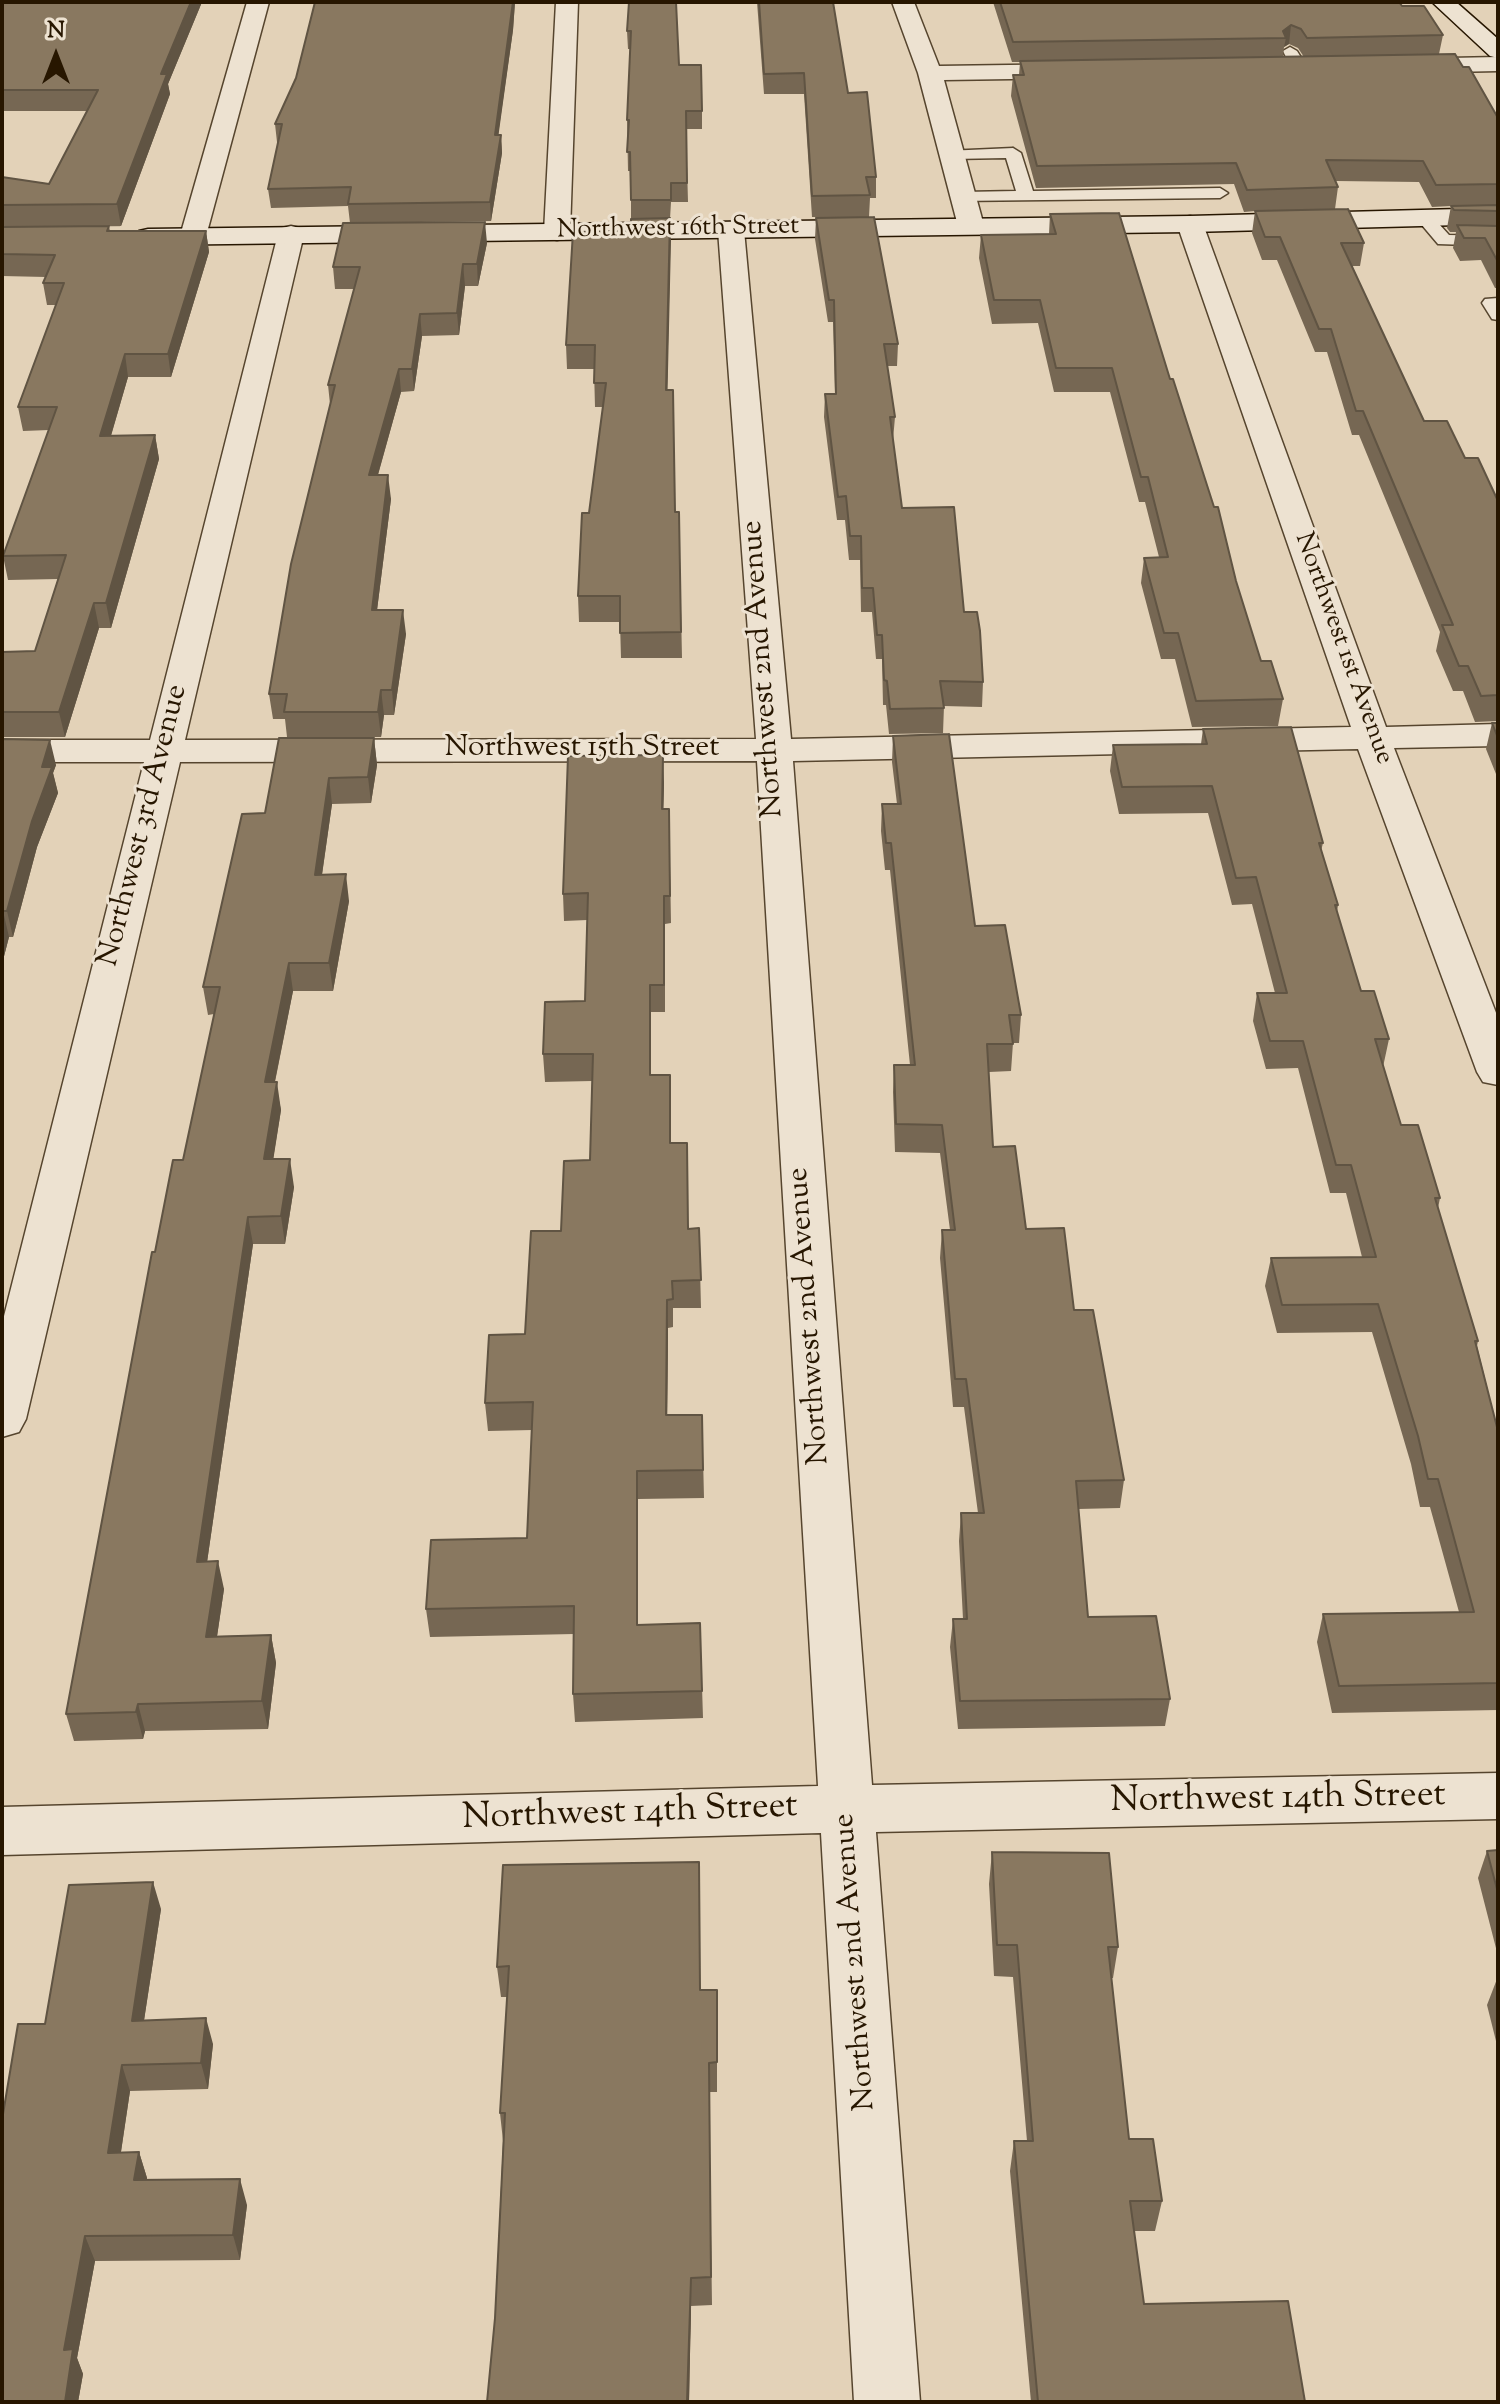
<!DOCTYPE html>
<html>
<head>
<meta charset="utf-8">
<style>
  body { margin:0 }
  #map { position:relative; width:1500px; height:2404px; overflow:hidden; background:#e3d2b8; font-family:"Sorts Mill Goudy",serif }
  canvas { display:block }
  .frame { position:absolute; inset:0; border:4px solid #271600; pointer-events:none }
  .north { position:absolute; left:16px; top:16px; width:80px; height:80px; -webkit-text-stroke:6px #ede2d1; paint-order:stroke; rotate:0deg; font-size:22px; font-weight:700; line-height:32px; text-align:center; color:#271600 }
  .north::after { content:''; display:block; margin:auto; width:28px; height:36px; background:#271600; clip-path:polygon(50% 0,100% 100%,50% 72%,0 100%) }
</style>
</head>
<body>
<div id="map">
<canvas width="1500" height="2404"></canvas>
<div class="frame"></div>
<div class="north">N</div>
</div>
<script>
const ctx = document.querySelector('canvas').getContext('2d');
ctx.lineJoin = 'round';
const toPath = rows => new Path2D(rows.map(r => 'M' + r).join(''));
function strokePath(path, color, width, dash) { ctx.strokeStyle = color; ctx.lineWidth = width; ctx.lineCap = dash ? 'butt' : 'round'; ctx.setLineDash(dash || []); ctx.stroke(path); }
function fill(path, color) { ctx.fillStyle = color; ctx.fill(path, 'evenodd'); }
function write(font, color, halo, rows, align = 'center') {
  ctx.font = font + ' "Sorts Mill Goudy",serif'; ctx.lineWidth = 6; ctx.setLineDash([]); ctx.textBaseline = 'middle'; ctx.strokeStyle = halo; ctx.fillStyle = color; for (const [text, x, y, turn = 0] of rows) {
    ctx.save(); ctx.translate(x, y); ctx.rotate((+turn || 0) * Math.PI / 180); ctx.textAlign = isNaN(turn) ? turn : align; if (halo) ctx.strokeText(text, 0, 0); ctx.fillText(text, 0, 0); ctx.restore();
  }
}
const lane = toPath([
  [1290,47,1297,51,1307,67,1304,70,1294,70,1291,67,1283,51,1290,47],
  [1013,148,1021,153,1033,191,1220,188,1228,193,1220,198,957,201,955,197,963,192,1016,191,1006,158,952,159,944,154,946,151,1013,148],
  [1424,213,1430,214,1449,235,1498,236,1498,246,1438,244,1416,218,1424,213],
  [1498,298,1498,320,1492,319,1482,303,1485,299,1498,298]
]);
const street = toPath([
  [247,2,269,2,206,236,202,242,193,244,184,242,180,236,247,2],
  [556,2,578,2,570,232,566,238,557,240,548,238,544,232,556,2],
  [892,2,914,2,939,66,1079,64,1087,66,1091,71,1087,76,1079,78,944,80,984,226,980,232,962,232,958,226,918,73,892,2],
  [1498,57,1498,71,1400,73,1392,71,1388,66,1392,61,1400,59,1498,57],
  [1190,216,1199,218,1203,224,1386,727,1498,724,1498,746,1394,748,1498,1018,1498,1085,1483,1082,1477,1072,1358,749,793,761,872,1785,1498,1773,1498,1819,876,1832,920,2402,854,2402,821,1833,2,1855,2,1807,818,1786,757,761,180,762,26,1419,19,1432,2,1437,2,1324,144,762,2,762,2,740,150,740,278,234,282,228,291,226,300,228,304,234,185,740,756,739,718,230,722,224,731,222,740,224,744,230,791,739,1351,727,1177,224,1181,218,1190,216]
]);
const secondary = toPath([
  [1432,2,1456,2,1498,39,1498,58,1490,56,1432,2],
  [1498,208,1498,224,1190,232,148,245,139,243,135,237,139,231,148,229,1190,216,1498,208]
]);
const wall = toPath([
  [2,2,202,2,168,84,170,94,121,226,2,227,2,177,49,184,87,111,2,111],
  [315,2,515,2,513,30,498,135,501,135,502,153,491,221,350,223,348,206,271,208,268,189,279,142,277,142,275,124,296,78],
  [629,2,679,65,702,83,702,129,686,129,688,202,671,202,670,219,667,390,675,512,679,512,682,658,621,658,620,622,579,622,578,596,603,407,595,407,594,369,567,369,566,345,631,231,631,171,628,171,627,120,630,49,628,49,627,31],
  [757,2,833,2,848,93,876,177,876,198,870,198,869,217,812,217,804,94,764,94],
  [993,2,1399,2,1402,6,1443,35,1439,54,1498,118,1498,288,1495,288,1481,260,1460,261,1453,248,1456,232,1450,232,1447,228,1451,206,1432,207,1419,182,1336,181,1338,187,1335,209,1364,243,1360,266,1351,266,1424,421,1465,458,1498,501,1498,721,1475,722,1463,691,1453,691,1436,651,1440,632,1359,435,1352,435,1327,352,1315,352,1277,260,1262,260,1252,233,1255,211,1244,212,1234,184,1036,188,1011,96,1013,75,1019,75,1020,62,1012,62],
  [1289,44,1298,48,1304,57,1283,57,1284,47],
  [1050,214,1170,379,1261,661,1283,699,1278,726,1192,727,1175,659,1161,659,1141,583,1144,558,1159,557,1145,502,1139,502,1110,392,1054,392,1038,323,992,324,979,258,981,235,1049,234],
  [816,218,898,344,897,366,887,366,895,417,893,440,902,508,964,612,983,682,982,707,944,706,943,733,889,734,886,705,883,705,882,659,876,659,872,612,861,612,860,560,849,560,845,520,837,520,824,417,825,394,835,394,833,322,828,322,815,239],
  [109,226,110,231,206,231,209,252,171,377,128,377,111,436,155,435,159,459,111,628,99,628,65,737,2,737,2,652,35,651,58,579,8,580,3,556,49,430,23,431,18,407,56,305,47,305,43,283,46,277,2,276,2,227],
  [487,243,478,286,465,286,459,335,422,336,414,391,401,392,378,475,391,499,377,610,406,634,394,715,384,715,381,737,287,737,285,719,273,719,269,694,330,404,328,385,354,289,335,289,333,267],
  [1492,723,1498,723,1498,779,1486,749],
  [1203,729,1323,843,1321,851,1338,905,1337,912,1361,991,1389,1039,1383,1067,1401,1125,1440,1198,1438,1208,1478,1341,1477,1346,1498,1431,1498,1710,1332,1713,1317,1642,1323,1614,1459,1612,1430,1507,1420,1507,1411,1464,1372,1332,1277,1333,1265,1286,1271,1258,1362,1257,1346,1193,1330,1193,1298,1068,1266,1069,1253,1021,1257,993,1275,993,1252,904,1232,905,1208,813,1119,814,1110,771,1113,745,1201,744],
  [893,736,975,926,1021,1015,1019,1043,1013,1043,1011,1071,989,1072,993,1147,1026,1229,1074,1310,1124,1480,1120,1508,1078,1509,1088,1617,1170,1699,1165,1726,958,1729,950,1647,953,1619,963,1619,959,1541,961,1513,978,1513,964,1407,953,1407,940,1258,942,1230,950,1230,940,1153,895,1152,893,1092,894,1065,910,1065,890,870,885,870,881,831,882,804,897,804,892,762],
  [374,738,377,765,371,803,332,804,322,875,349,901,333,991,293,991,275,1082,281,1110,273,1159,294,1187,285,1244,253,1244,207,1562,224,1589,217,1636,271,1635,276,1663,268,1729,145,1731,143,1739,74,1741,66,1714,155,1252,183,1160,214,1014,208,1015,203,987,265,813],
  [2,739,56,765,53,773,58,793,37,847,13,937,9,937,2,964],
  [664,782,663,809,669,809,671,923,665,924,665,1012,651,1012,651,1075,670,1075,671,1143,689,1229,699,1228,701,1308,673,1308,673,1327,668,1328,667,1415,702,1415,704,1498,638,1499,638,1625,700,1623,703,1718,575,1722,573,1694,574,1634,430,1637,426,1609,527,1538,532,1430,488,1431,485,1403,525,1334,561,1231,590,1160,592,1081,545,1082,543,1054,585,1001,587,920,564,921,563,894],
  [1498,1850,1498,1956,1478,1878,1487,1851],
  [992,1852,1118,1947,1113,1978,1111,1978,1129,2139,1162,2201,1155,2231,1134,2231,1144,2304,1305,2402,1031,2402,1010,2171,1014,2141,1027,2141,1013,1977,994,1976,989,1884],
  [503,1865,700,1990,717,1990,717,2092,709,2092,712,2305,691,2306,689,2402,487,2402,495,2318,503,2141,500,2113,507,1997,501,1997,497,1967],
  [161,1909,144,2020,213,2044,208,2089,130,2091,121,2152,139,2152,147,2178,147,2180,247,2205,240,2260,95,2261,77,2358,83,2374,78,2402,45,2024],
  [1497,1979,1498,1979,1497,2045,1487,2005]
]);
const shadedWall = toPath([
  [191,2,202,2,168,84,170,94,121,226,117,204,161,74],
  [513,2,515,2,513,30,496,153,495,135],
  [1291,25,1289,44,1284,47,1286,38,1283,31],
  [501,135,502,153,491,221,490,202],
  [670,218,671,241,667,414,666,390],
  [485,222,487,243,478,286,477,264],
  [206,231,209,252,171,377,168,354],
  [463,264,465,286,459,335,457,313],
  [420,314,422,336,414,391,412,369],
  [125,354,128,377,104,459,100,436],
  [399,369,401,392,371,499,369,475],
  [155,435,159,459,111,628,106,603],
  [388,475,391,499,374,634,372,610],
  [94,603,99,628,65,737,59,712],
  [403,610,406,634,394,715,392,690],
  [381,690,384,715,381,737,378,712],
  [374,738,377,765,371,803,368,777],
  [50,740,56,765,53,773,58,793,37,847,13,937,7,911,42,767],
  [663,755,664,782,663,836,662,809],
  [329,778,332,804,318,902,315,875],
  [346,874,349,901,333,991,329,963],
  [3,911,9,937,2,964,2,914],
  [289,963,293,991,269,1110,265,1082],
  [650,985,651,1012,651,1103,650,1075],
  [277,1082,281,1110,269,1187,264,1159],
  [290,1159,294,1187,285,1244,281,1216],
  [248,1217,253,1244,203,1590,197,1562],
  [667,1300,668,1328,667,1443,666,1415],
  [637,1471,638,1499,638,1652,637,1625],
  [218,1561,224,1589,213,1664,206,1637],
  [271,1635,276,1663,268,1729,262,1701],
  [138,1704,145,1731,143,1739,136,1712],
  [153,1882,161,1909,140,2047,132,2021],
  [206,2018,213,2044,208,2089,201,2063],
  [122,2065,130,2091,117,2178,108,2153],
  [139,2152,147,2178,142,2206,134,2180],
  [240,2179,247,2205,240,2260,233,2235],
  [85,2236,95,2261,77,2358,83,2374,78,2402,65,2402,64,2350],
  [691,2278,691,2306,689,2402,687,2402]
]);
const building = toPath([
  [2,2,191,2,161,74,167,74,117,204,2,205,2,177,49,184,98,90,2,90,2,2],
  [315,2,513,2,495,135,501,135,490,202,348,204,351,187,268,189,282,124,275,124,296,78,315,2],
  [629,2,676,2,679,65,701,65,702,111,686,111,687,183,671,183,671,200,631,200,630,152,627,152,629,120,627,120,631,31,627,31,629,2],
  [759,2,833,2,848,93,867,92,876,177,866,177,870,195,812,196,804,73,764,74,759,2],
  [1000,2,1399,2,1402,6,1424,6,1443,35,1307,38,1301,29,1291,25,1283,31,1286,38,1013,42,1000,2],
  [1455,54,1463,67,1469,67,1498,118,1498,184,1436,185,1423,161,1326,160,1338,187,1247,190,1236,163,1037,166,1013,75,1024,75,1020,61,1455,54],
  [1498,205,1498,211,1454,210,1451,206,1498,205],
  [1348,209,1364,243,1341,243,1424,421,1447,421,1465,458,1478,458,1498,501,1498,695,1481,696,1468,666,1459,666,1442,625,1453,625,1363,411,1356,411,1331,329,1319,329,1280,237,1265,237,1255,211,1348,209],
  [1119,213,1170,379,1173,379,1214,507,1218,507,1236,581,1261,661,1271,661,1283,699,1196,701,1178,633,1164,633,1144,558,1168,557,1148,477,1141,477,1112,368,1056,368,1040,300,994,300,981,235,1056,234,1050,214,1119,213],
  [874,217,898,344,884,344,895,417,890,417,902,508,954,507,964,612,977,612,980,631,983,682,940,681,944,708,890,709,887,681,884,680,882,635,877,635,873,588,862,588,861,536,850,536,846,496,838,497,825,394,836,394,834,300,829,300,816,218,874,217],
  [670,218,666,390,673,390,675,512,679,512,681,632,620,633,620,596,578,596,582,513,589,513,606,383,594,383,595,345,566,345,573,232,631,231,631,219,670,218],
  [485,222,477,264,463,264,457,313,420,314,412,369,399,369,369,475,388,475,372,610,403,610,392,690,381,690,378,712,284,712,287,694,269,694,291,564,335,385,328,385,360,267,333,267,343,223,485,222],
  [1457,225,1498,226,1498,262,1485,238,1464,238,1457,225],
  [109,226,107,231,206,231,168,354,125,354,100,436,155,435,106,603,94,603,59,712,2,712,2,652,35,651,66,555,3,556,57,407,18,407,64,283,43,283,55,255,2,254,2,227,109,226],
  [1492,723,1498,723,1498,738,1492,723],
  [1291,727,1323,843,1319,843,1338,905,1335,905,1361,991,1374,991,1389,1039,1375,1039,1401,1125,1418,1125,1440,1198,1435,1198,1478,1341,1475,1341,1498,1431,1498,1683,1339,1686,1323,1614,1474,1612,1438,1479,1428,1479,1418,1436,1378,1304,1282,1305,1271,1258,1376,1257,1351,1165,1336,1165,1303,1041,1270,1041,1257,993,1287,993,1256,877,1236,878,1212,786,1122,787,1113,745,1207,744,1203,729,1291,727],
  [949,734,975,926,1005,925,1021,1015,1009,1015,1013,1044,987,1044,993,1147,1015,1146,1026,1229,1064,1228,1074,1310,1093,1310,1124,1480,1076,1481,1088,1617,1156,1616,1170,1699,960,1701,953,1619,967,1619,961,1513,984,1513,966,1379,955,1379,942,1230,955,1230,942,1125,896,1124,894,1065,915,1065,891,843,886,843,882,804,901,804,893,736,949,734],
  [279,738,374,738,368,777,329,778,315,875,346,874,329,963,289,963,265,1082,277,1082,264,1159,290,1159,281,1216,248,1217,197,1562,218,1561,206,1637,271,1635,262,1701,138,1704,136,1712,66,1714,152,1252,155,1252,173,1160,183,1160,220,987,203,987,242,814,265,813,279,738],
  [2,739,50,740,42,767,52,767,32,821,7,911,3,911,2,914,2,739],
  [663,755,662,809,669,809,670,896,664,896,664,985,650,985,650,1075,670,1075,670,1143,687,1143,688,1229,699,1228,701,1280,672,1281,673,1299,667,1300,666,1415,702,1415,703,1470,637,1471,637,1625,700,1623,702,1691,573,1694,574,1606,426,1609,431,1540,527,1538,533,1402,485,1403,489,1335,525,1334,531,1231,561,1231,564,1161,590,1160,593,1054,543,1054,545,1002,585,1001,588,893,563,894,568,756,663,755],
  [1498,1850,1498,1893,1487,1851,1498,1850],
  [992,1852,1109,1853,1118,1947,1108,1947,1129,2139,1153,2139,1162,2201,1130,2201,1144,2304,1288,2301,1305,2402,1038,2402,1014,2141,1033,2141,1017,1945,997,1945,992,1852],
  [699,1862,700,1990,717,1990,717,2062,709,2063,711,2277,691,2278,687,2402,487,2402,495,2318,505,2113,500,2113,509,1966,497,1967,503,1865,699,1862],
  [153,1882,132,2021,206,2018,201,2063,122,2065,108,2153,139,2152,134,2180,240,2179,233,2235,85,2236,64,2350,73,2349,65,2402,2,2402,2,2120,18,2024,45,2024,69,1885,153,1882]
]);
const farStreetnames = [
  ["Northwest 16th Street",678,230,-1],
  ["Northwest 1st Avenue",1342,649,70]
];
const streetNames = [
  ["Northwest 2nd Avenue",765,669,-94],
  ["Northwest 15th Street",582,750],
  ["Northwest 3rd Avenue",145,826,-76],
  ["Northwest 2nd Avenue",811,1316,-94],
  ["Northwest 2nd Avenue",857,1962,-94]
];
const nearStreetnames = [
  ["Northwest 14th Street",1278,1801,-1],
  ["Northwest 14th Street",630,1815,-2]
];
strokePath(lane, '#56452e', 3);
strokePath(street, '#56452e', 3);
strokePath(secondary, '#271600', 3);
fill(lane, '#ede2d1');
fill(street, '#ede2d1');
fill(secondary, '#ede2d1');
fill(wall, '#766753');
fill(shadedWall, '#605443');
fill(building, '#897860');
strokePath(building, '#605443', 2);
write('26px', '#271600', '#ede2d1', farStreetnames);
write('30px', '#271600', '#ede2d1', streetNames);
write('36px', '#271600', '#ede2d1', nearStreetnames);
</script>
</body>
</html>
